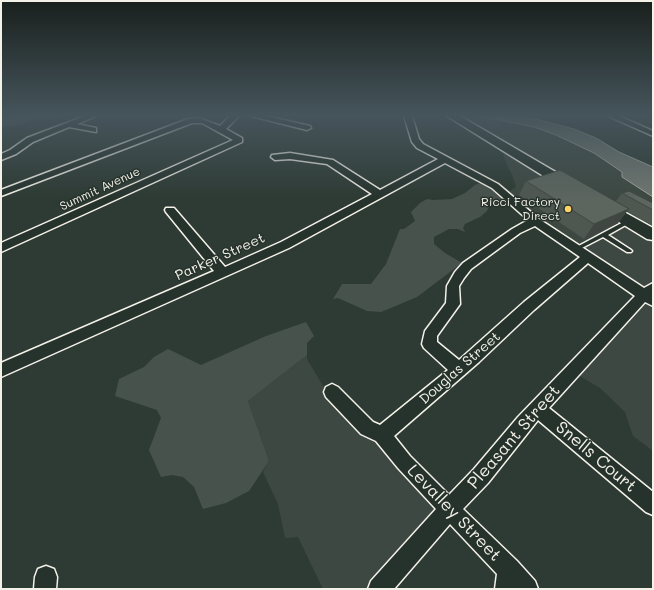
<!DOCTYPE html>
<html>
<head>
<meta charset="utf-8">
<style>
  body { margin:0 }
  #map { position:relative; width:654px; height:590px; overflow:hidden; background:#2e3b34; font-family:Mali,sans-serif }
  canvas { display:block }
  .frame { position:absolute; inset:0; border:2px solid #f4f1e8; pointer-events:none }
</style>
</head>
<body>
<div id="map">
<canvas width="654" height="590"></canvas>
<div class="frame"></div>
</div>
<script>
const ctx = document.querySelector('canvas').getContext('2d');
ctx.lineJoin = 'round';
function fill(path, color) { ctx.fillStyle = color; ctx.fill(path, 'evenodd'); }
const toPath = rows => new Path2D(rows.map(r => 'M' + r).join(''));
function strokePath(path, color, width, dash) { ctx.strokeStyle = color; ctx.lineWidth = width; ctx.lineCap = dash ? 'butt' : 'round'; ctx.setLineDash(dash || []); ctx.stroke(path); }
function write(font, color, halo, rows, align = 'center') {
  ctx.font = font + ' Mali,sans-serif'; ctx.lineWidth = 3; ctx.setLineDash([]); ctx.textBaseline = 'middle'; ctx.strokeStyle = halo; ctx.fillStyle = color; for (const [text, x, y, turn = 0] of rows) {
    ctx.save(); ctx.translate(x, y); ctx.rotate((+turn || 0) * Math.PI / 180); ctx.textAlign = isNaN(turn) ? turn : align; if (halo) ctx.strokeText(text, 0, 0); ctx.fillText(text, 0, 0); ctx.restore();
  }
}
const built = toPath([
  [508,122,534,127,556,135,575,143,594,153,653,192,653,451,633,436,625,412,600,388,573,372,643,296,581,254,505,194,516,187,512,174,507,165,503,155,509,151,471,127,486,123,496,127],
  [307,355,307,359,323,386,339,391,448,509,375,589,323,589,298,537,285,538,278,504,263,472,269,461,248,401]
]);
const green = toPath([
  [1,116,57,116,58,117,51,119,35,119,21,125,1,127],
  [452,116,479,116,508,122,496,127,486,123,471,127],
  [486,181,510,200,489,206,487,211,480,217,465,224,463,228,465,232,458,229,449,229,434,237,434,244,445,253,462,263,417,297,381,312,367,311,338,298,333,299,342,284,371,284,386,264,400,229,404,229,415,221,411,212,420,203,427,199,433,200,452,199,465,193,475,185],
  [306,322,314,336,307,343,307,355,248,401,269,461,249,491,226,503,203,509,194,487,183,477,172,475,161,477,149,450,161,418,157,410,115,396,119,379,144,367,154,357,168,349,201,365,266,336]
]);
const water = toPath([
  [479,116,528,117,574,129,596,138,619,152,653,167,653,197,622,177,622,172,594,153,556,135,534,127,479,116]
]);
const service = toPath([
  [629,219,631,220,631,222,608,235,631,250,632,251,631,252,627,252,603,237,578,250,576,251,573,249,629,219]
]);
const minor = toPath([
  [85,116,96,116,77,124,96,128,96,132,69,127,33,142,16,154,1,160,1,154,10,150,27,138,85,116],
  [230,116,239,116,226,129,242,138,242,142,1,252,1,243,233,140,202,123,192,123,1,196,1,190,188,119,199,118,220,126,230,116],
  [251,116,266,116,310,126,311,128,307,130,251,116],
  [404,116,412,116,419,139,423,144,498,184,539,219,644,288,653,283,653,306,645,302,549,408,653,492,653,515,646,512,538,420,488,483,463,509,517,561,535,581,538,589,495,589,497,574,450,524,394,589,368,589,371,581,436,509,398,468,376,441,361,434,326,397,324,392,326,387,332,384,338,387,373,422,380,425,448,370,424,348,422,344,425,331,446,303,447,286,455,272,463,263,512,229,528,220,492,188,445,163,289,248,1,377,1,363,214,271,166,212,165,210,166,208,174,208,225,267,281,242,372,194,327,164,290,159,275,160,271,157,272,155,290,153,333,160,380,190,438,159,417,148,412,142,404,116],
  [535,226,580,257,524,302,459,360,437,342,437,336,460,304,459,286,464,278,471,269,490,255,520,233,535,226],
  [588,263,635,296,518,417,474,469,449,495,410,456,394,436,479,362,534,310,588,263],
  [608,116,619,116,653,131,653,136,608,116],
  [46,566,54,569,57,577,56,589,34,589,35,577,38,569,46,566]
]);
const secondary = toPath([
  [447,116,460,116,576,184,578,187,576,190,571,191,566,190,447,116],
  [601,201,606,202,653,228,653,240,647,239,596,208,594,205,596,202,601,201]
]);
const wall = toPath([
  [526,181,616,201,622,193,653,203,653,226,627,211,618,223,584,239,519,195]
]);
const shadedWall = toPath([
  [629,209,618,223,584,239,594,224]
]);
const building = toPath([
  [560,170,629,209,594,224,526,181,560,170],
  [629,191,653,203,653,210,622,193,629,191]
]);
const markers = [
  [568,209,4,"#ffd166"]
];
const farStreetnames = [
  ["Summit Avenue",100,189,-25]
];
const farPoinames = [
  ["Ricci Factory",560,202],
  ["Direct",560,216]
];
const streetNames = [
  ["Parker Street",220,257,-24],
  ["Douglas Street",460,368,-41]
];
const nearStreetnames = [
  ["Pleasant Street",514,437,-49],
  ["Snells Court",596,457,40],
  ["Levalley Street",454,513,46]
];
fill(built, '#3c4841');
fill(green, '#48524c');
fill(water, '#6f7770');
strokePath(water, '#a4a8a0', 1);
strokePath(service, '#f4f1e8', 3);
strokePath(minor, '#f4f1e8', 3);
strokePath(secondary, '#f4f1e8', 3);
fill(service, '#26332d');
fill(minor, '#26332d');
fill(secondary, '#26332d');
fill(wall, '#4f5751');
fill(shadedWall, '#404742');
fill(building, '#5c655e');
strokePath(building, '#404742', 1);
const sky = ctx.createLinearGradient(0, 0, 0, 199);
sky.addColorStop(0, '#19201d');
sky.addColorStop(0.58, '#46555c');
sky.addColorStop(1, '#46555c00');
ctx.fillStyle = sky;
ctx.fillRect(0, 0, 654, 199);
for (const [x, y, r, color] of markers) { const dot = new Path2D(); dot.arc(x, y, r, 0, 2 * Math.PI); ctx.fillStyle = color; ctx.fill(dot); strokePath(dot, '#26332d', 1.5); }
write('12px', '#f4f1e8', '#26332d', farStreetnames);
write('12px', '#f4f1e8', '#26332d', farPoinames, 'right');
write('14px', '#f4f1e8', '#26332d', streetNames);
write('17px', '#f4f1e8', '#26332d', nearStreetnames);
</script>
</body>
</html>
